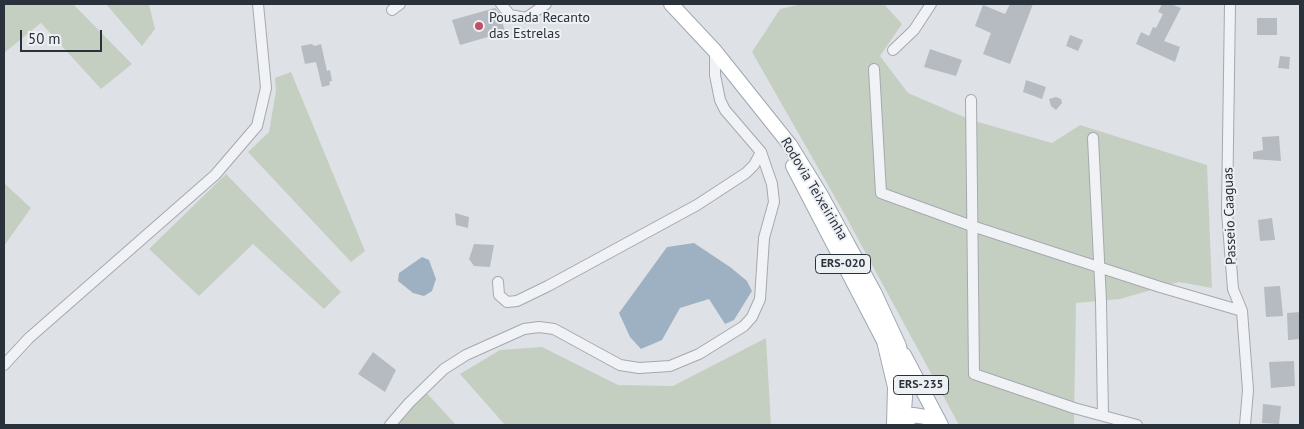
<!DOCTYPE html>
<html>
<head>
<meta charset="utf-8">
<style>
  body { margin:0 }
  #map { position:relative; width:1304px; height:429px; overflow:hidden; background:#dee2e6; font-family:"PT Sans",sans-serif }
  canvas { display:block }
  .frame { position:absolute; inset:0; border:5px solid #29313b; pointer-events:none }
  .scale { position:absolute; left:20px; top:30px; width:82px; height:22px; box-sizing:border-box; border:2px solid #29313b; border-top:0; padding-left:6px; font-size:15px; line-height:18px; white-space:nowrap; color:#29313b; -webkit-text-stroke:4px #eef1f4; paint-order:stroke }
</style>
</head>
<body>
<div id="map">
<canvas width="1304" height="429"></canvas>
<div class="frame"></div>
<div class="scale">50 m</div>
</div>
<script>
const ctx = document.querySelector('canvas').getContext('2d');
ctx.lineJoin = 'round';
function fill(path, color) { ctx.fillStyle = color; ctx.fill(path, 'evenodd'); }
const toPath = rows => new Path2D(rows.map(r => 'M' + r).join(''));
function strokePath(path, color, width, dash) { ctx.strokeStyle = color; ctx.lineWidth = width; ctx.lineCap = dash ? 'butt' : 'round'; ctx.setLineDash(dash || []); ctx.stroke(path); }
function write(font, color, halo, rows, align = 'center') {
  ctx.font = font + ' "PT Sans",sans-serif'; ctx.lineWidth = 4; ctx.setLineDash([]); ctx.textBaseline = 'middle'; ctx.strokeStyle = halo; ctx.fillStyle = color; for (const [text, x, y, turn = 0] of rows) {
    ctx.save(); ctx.translate(x, y); ctx.rotate((+turn || 0) * Math.PI / 180); ctx.textAlign = isNaN(turn) ? turn : align; if (halo) ctx.strokeText(text, 0, 0); ctx.fillText(text, 0, 0); ctx.restore();
  }
}
const green = toPath([
  [4,4,73,4,132,64,101,89,41,23,4,53],
  [106,4,149,4,155,29,142,46],
  [802,4,884,4,902,24,880,56,908,93,971,120,1052,143,1080,125,1207,165,1212,288,1179,282,1120,299,1076,303,1074,425,959,425,845,215,752,52,780,9],
  [291,72,365,251,351,262,248,152,269,132,276,91,275,78],
  [226,174,341,292,324,309,253,244,199,296,149,249],
  [4,183,31,208,4,246],
  [766,338,771,425,505,425,460,374,500,350,542,347,618,385,673,386],
  [425,391,456,425,396,425]
]);
const water = toPath([
  [694,243,730,267,747,281,752,291,734,320,725,324,709,299,680,308,662,340,641,349,630,337,619,313,667,247],
  [422,257,429,260,436,279,432,291,424,296,413,293,398,281,399,273]
]);
const building = toPath([
  [1010,4,1033,4,1010,64,983,54,991,33,975,26,983,5,1005,14],
  [1162,4,1171,4,1181,8,1164,41,1180,47,1175,62,1136,44,1141,32,1149,36,1153,27,1156,28,1163,14,1158,12],
  [495,8,500,13,505,32,460,45,452,20],
  [1257,18,1277,18,1277,35,1257,35],
  [1070,35,1083,40,1078,51,1066,46],
  [311,44,315,46,321,44,327,71,330,70,332,81,329,82,330,85,322,87,316,62,305,64,301,46],
  [930,49,962,60,956,76,924,67],
  [1280,56,1290,57,1289,69,1278,68],
  [1026,80,1046,87,1042,99,1023,92],
  [1056,97,1061,99,1062,103,1056,110,1051,106,1049,99],
  [1279,136,1281,161,1253,159,1253,152,1263,150,1262,137],
  [455,213,469,217,468,228,456,225],
  [1272,218,1275,240,1260,241,1258,220],
  [474,244,494,245,490,267,474,266,469,259],
  [1280,286,1283,316,1266,317,1264,287],
  [1300,312,1300,339,1288,340,1287,313],
  [373,352,396,370,385,392,358,374],
  [1294,361,1295,386,1271,388,1269,362],
  [1263,404,1281,406,1279,424,1262,423]
]);
const minor = toPath([
  [501,4,510,15,526,18,546,4],
  [1230,4,1227,212,1233,289,1242,311,1248,390,1245,425],
  [392,10,400,4],
  [893,50,914,30,931,4],
  [874,69,881,193,972,226,1160,287,1242,311],
  [971,100,974,374,1074,408,1137,425],
  [1093,138,1101,301,1103,415],
  [498,282,499,295,507,302,517,301,548,286,697,205,746,173,754,165,761,152],
  [4,365,29,338,215,175,257,126,266,88,258,4],
  [390,425,409,403,444,369,466,355,524,329,539,327,554,329,620,365,639,368,670,366,699,354,744,326,752,317,760,299,764,238,774,202,772,184,761,152,725,110,720,100,715,75,715,51]
]);
const major = toPath([
  [671,4,715,51,790,145,822,197,874,292,899,346,906,383,903,425],
  [793,166,884,341,895,387,894,425],
  [904,355,941,425],
  [903,425,913,415,926,417,937,425]
]);
const markers = [
  [479,26,5,"#bf5065"]
];
const shields = [
  [843,264,55],
  [921,385,55]
];
const shieldNames = [
  ["ERS-020",843,264],
  ["ERS-235",921,385]
];
const poiNames = [
  ["Pousada Recanto",489,18],
  ["das Estrelas",489,34]
];
const streetNames = [
  ["Rodovia Teixeirinha",814,189,59],
  ["Passeio Caaguas",1230,216,-92]
];
fill(green, '#c5cfc1');
fill(water, '#9db1c3');
fill(building, '#b6bbc2');
strokePath(minor, '#a4a9af', 12);
strokePath(major, '#9fa7b1', 16);
strokePath(minor, '#f1f2f5', 10);
strokePath(major, '#fff', 14);
for (const [x, y, r, color] of markers) { const dot = new Path2D(); dot.arc(x, y, r, 0, 2 * Math.PI); ctx.fillStyle = color; ctx.fill(dot); strokePath(dot, '#eef1f4', 2); }
for (const [x, y, w] of shields) { const box = new Path2D(); box.roundRect(x - w / 2, y - 9.5, w, 19, 4); ctx.fillStyle = '#eef1f4'; ctx.fill(box); strokePath(box, '#29313b', 1); }
write('bold 12px', '#29313b', null, shieldNames);
write('14px', '#29313b', '#eef1f4', poiNames, 'left');
write('14px', '#29313b', '#eef1f4', streetNames);
</script>
</body>
</html>
